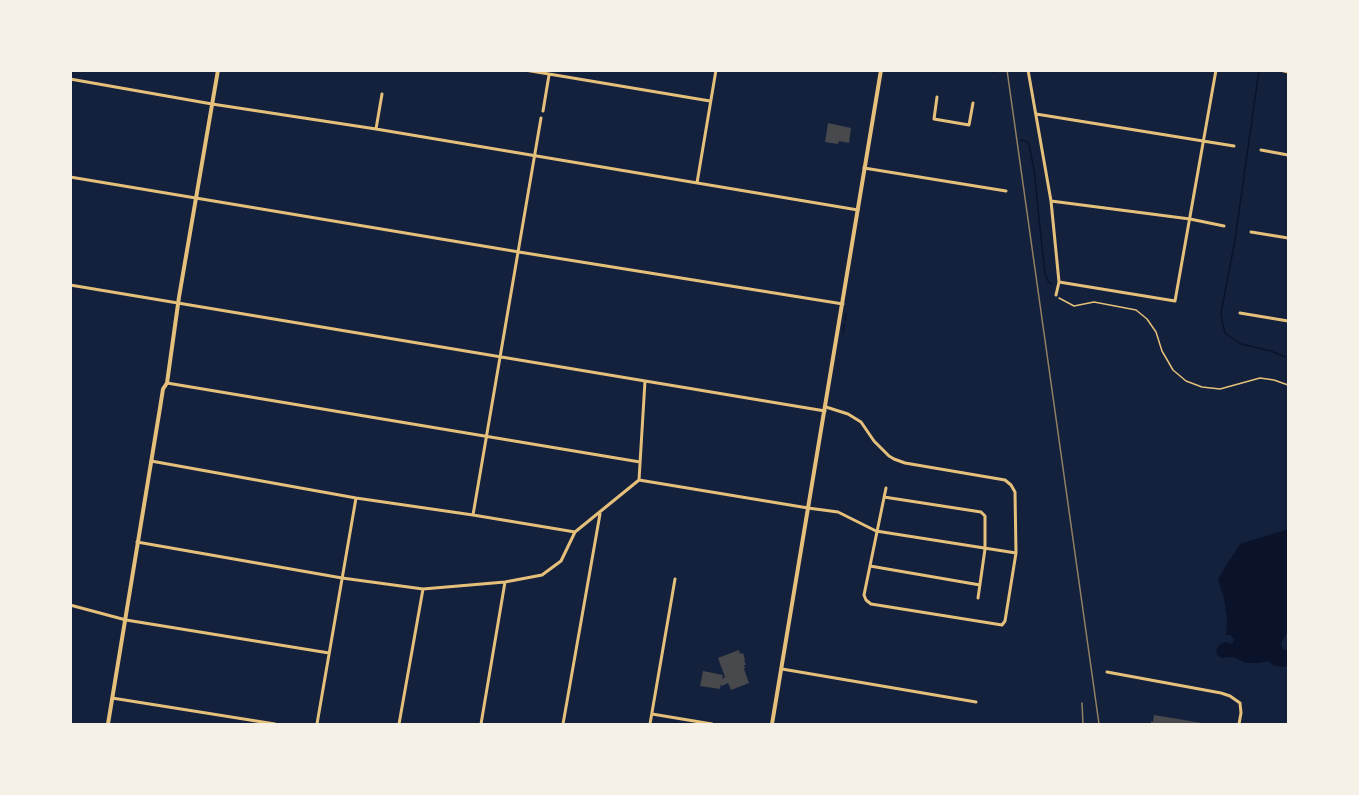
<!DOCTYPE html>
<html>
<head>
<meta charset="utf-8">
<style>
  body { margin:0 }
  #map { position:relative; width:1359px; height:795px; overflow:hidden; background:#14213d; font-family:Spectral,serif }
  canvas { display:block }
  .frame { position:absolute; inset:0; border:72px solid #f6f1e7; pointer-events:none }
</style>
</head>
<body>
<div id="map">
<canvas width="1359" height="795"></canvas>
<div class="frame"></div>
</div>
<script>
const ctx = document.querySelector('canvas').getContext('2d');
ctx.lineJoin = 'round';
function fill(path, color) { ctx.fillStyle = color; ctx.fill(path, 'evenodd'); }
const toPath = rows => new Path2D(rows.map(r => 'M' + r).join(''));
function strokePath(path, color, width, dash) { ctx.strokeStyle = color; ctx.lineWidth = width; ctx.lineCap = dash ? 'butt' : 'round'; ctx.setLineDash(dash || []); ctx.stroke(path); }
const water = toPath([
  [1288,529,1288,631,1281,643,1283,649,1288,650,1288,666,1281,667,1272,665,1268,661,1260,663,1245,663,1234,657,1221,658,1217,655,1216,650,1220,644,1227,642,1230,644,1233,643,1234,639,1231,635,1226,635,1227,621,1224,599,1218,580,1225,567,1240,544]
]);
const stream = toPath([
  [981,70,995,72],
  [1259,70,1235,240,1221,313,1223,325,1225,333,1241,344,1271,351,1288,358],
  [1021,140,1026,141,1029,144,1034,170,1045,274,1048,281,1051,284],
  [845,320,846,314],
  [843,333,844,324]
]);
const building = toPath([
  [828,123,851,128,849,143,839,141,838,144,825,142],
  [739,650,740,654,743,653,745,660,744,660,746,665,744,665,745,668,744,669,749,683,731,690,728,683,722,686,721,684,720,689,700,686,703,671,723,675,722,679,725,677,718,658],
  [1154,715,1202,723,1202,724,1151,724,1151,721,1153,722]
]);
const path = toPath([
  [1059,298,1074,306,1094,302,1136,310,1147,319,1156,332,1162,351,1173,370,1186,381,1202,387,1220,389,1260,378,1274,380,1288,385]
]);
const minor = toPath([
  [525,70,710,101],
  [1028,70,1051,201,1059,282,1056,295],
  [1280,70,1288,72],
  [70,79,212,104,376,129,858,210],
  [937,97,934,119,969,125,973,103],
  [543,111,549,75],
  [1036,114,1234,146],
  [376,129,382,94],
  [1261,150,1288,155],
  [864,168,1006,191],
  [70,177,519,252,843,304],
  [697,183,716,70],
  [1051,201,1190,219,1224,226],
  [1251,232,1288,238],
  [1059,282,1175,301,1216,70],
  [70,285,825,411],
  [1240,313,1288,321],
  [167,383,640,462],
  [826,407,848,414,861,422,874,441,889,456,894,459,905,463,1005,480,1011,485,1015,492,1016,553,1005,621,1002,625,871,604,866,600,864,595,886,488],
  [151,461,356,498,473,515,575,532],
  [639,480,808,508,838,512,876,531,1016,553],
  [884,497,981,512,985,516,985,549,978,598],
  [473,515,541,118],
  [137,542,342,578,423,589,505,582,542,575,561,561,575,532,639,480,645,381],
  [870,566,980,585],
  [70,605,126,620,329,653],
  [782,669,976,702],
  [1107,672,1221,693,1230,696,1240,703,1241,713,1239,724],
  [112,698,275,724],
  [652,714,712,724],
  [317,724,356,498],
  [399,724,423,589],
  [481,724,505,582],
  [563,724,600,514],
  [650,724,675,579]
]);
const tertiary = toPath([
  [108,724,160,408,163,389,167,383,179,297,218,70]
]);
const secondary = toPath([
  [772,724,881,70]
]);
const rail = toPath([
  [1007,70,1099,724],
  [1082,703,1083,724]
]);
fill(water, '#0b132b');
strokePath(stream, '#0b132b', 1.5);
fill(building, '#48494c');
strokePath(path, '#e5c07b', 1.5);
strokePath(minor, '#e5c07b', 3);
strokePath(tertiary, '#e5c07b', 4);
strokePath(secondary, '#e5c07b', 4);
strokePath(rail, '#918062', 1.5);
</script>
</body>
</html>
